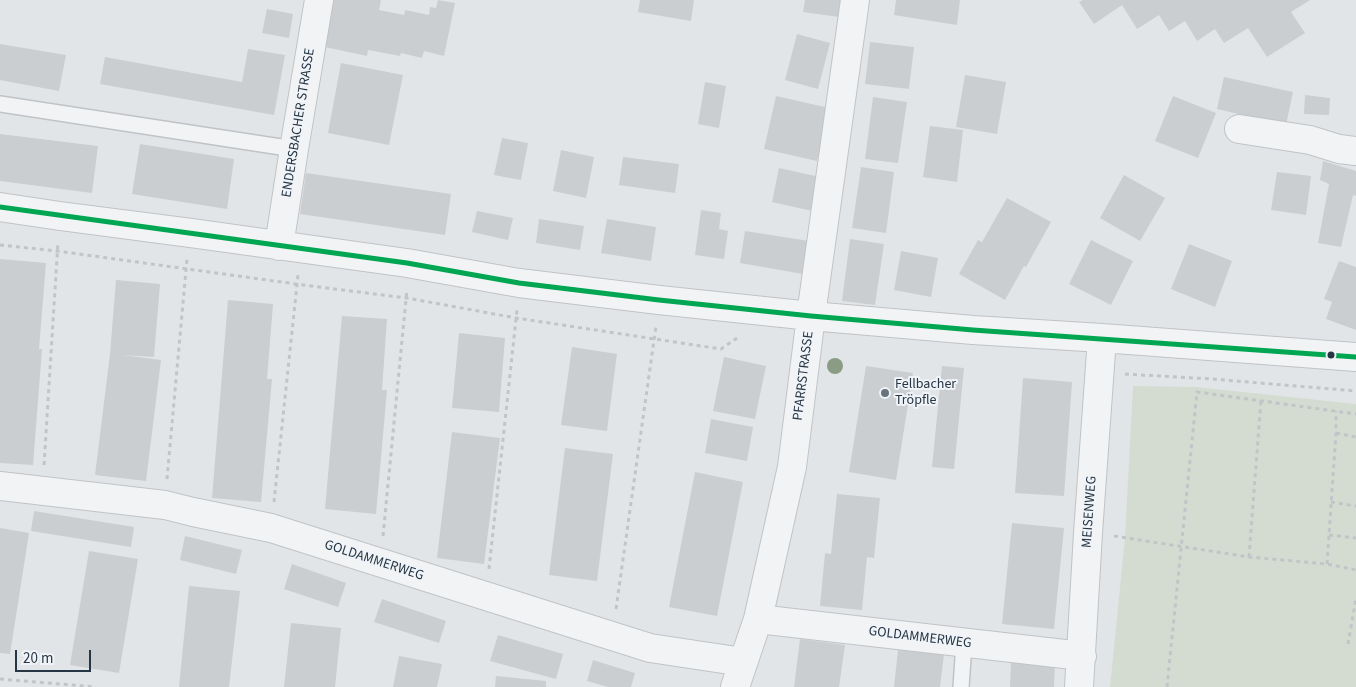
<!DOCTYPE html>
<html>
<head>
<meta charset="utf-8">
<style>
  body { margin:0 }
  #map { position:relative; width:1356px; height:687px; overflow:hidden; background:#e2e5e8; font-family:"Source Sans 3",sans-serif }
  canvas { display:block }
  .scale { position:absolute; left:15px; top:650px; width:76px; height:22px; box-sizing:border-box; border:2px solid #273644; border-top:0; padding-left:6px; font-size:15px; line-height:18px; white-space:nowrap; color:#273644; -webkit-text-stroke:4px #f0f4f8; paint-order:stroke }
</style>
</head>
<body>
<div id="map">
<canvas width="1356" height="687"></canvas>
<div class="scale">20 m</div>
</div>
<script>
const ctx = document.querySelector('canvas').getContext('2d');
ctx.lineJoin = 'round';
function fill(path, color) { ctx.fillStyle = color; ctx.fill(path, 'evenodd'); }
const toPath = rows => new Path2D(rows.map(r => 'M' + r).join(''));
function strokePath(path, color, width, dash) { ctx.strokeStyle = color; ctx.lineWidth = width; ctx.lineCap = dash ? 'butt' : 'round'; ctx.setLineDash(dash || []); ctx.stroke(path); }
function write(font, color, halo, rows, align = 'center') {
  ctx.font = font + ' "Source Sans 3",sans-serif'; ctx.lineWidth = 4; ctx.setLineDash([]); ctx.textBaseline = 'middle'; ctx.strokeStyle = halo; ctx.fillStyle = color; for (const [text, x, y, turn = 0] of rows) {
    ctx.save(); ctx.translate(x, y); ctx.rotate((+turn || 0) * Math.PI / 180); ctx.textAlign = isNaN(turn) ? turn : align; if (halo) ctx.strokeText(text, 0, 0); ctx.fillText(text, 0, 0); ctx.restore();
  }
}
const green = toPath([
  [1133,386,1196,387,1356,404,1356,687,1110,687,1125,537]
]);
const building = toPath([
  [334,0,381,0,379,10,404,15,405,10,429,15,430,7,436,8,438,0,455,3,444,56,424,51,422,58,401,53,400,56,368,50,367,56,325,47],
  [640,0,694,0,691,21,638,12],
  [805,0,841,0,839,17,803,12],
  [896,0,960,0,957,25,894,15],
  [1083,0,1310,0,1291,12,1305,33,1267,57,1248,28,1224,43,1215,29,1197,41,1185,21,1169,31,1159,15,1137,29,1122,5,1094,24,1079,2],
  [267,9,293,14,289,38,262,33],
  [797,34,830,43,818,89,785,80],
  [870,42,914,47,909,89,865,84],
  [0,44,66,55,59,91,0,80],
  [248,49,285,55,274,115,100,84,105,57,242,82],
  [341,63,403,75,389,145,328,133],
  [965,75,1006,82,997,134,956,127],
  [1224,77,1293,92,1286,125,1217,109],
  [705,82,726,86,719,128,698,124],
  [1305,95,1330,98,1329,115,1304,114],
  [776,96,829,108,817,161,764,149],
  [1173,96,1216,113,1198,158,1155,141],
  [873,97,907,102,898,163,865,159],
  [930,126,963,130,957,182,923,177],
  [0,134,98,146,92,193,0,181],
  [502,138,528,143,521,180,494,175],
  [140,144,234,159,227,209,132,194],
  [561,150,594,157,586,198,553,191],
  [623,157,679,164,675,193,619,185],
  [1323,161,1356,171,1356,196,1353,195,1341,247,1318,243,1329,184,1320,180],
  [861,167,894,172,886,233,852,228],
  [779,168,820,177,812,211,772,202],
  [1277,172,1311,176,1306,215,1271,210],
  [306,173,451,194,445,235,300,214],
  [1124,175,1165,198,1140,241,1100,218],
  [1007,198,1051,222,1026,267,1024,266,1005,300,959,274,978,240,982,242],
  [701,210,721,213,719,229,728,231,724,259,695,255],
  [477,211,513,218,508,240,472,232],
  [539,219,584,226,580,250,536,243],
  [607,219,656,227,651,261,601,253],
  [745,231,809,241,803,274,740,263],
  [850,239,884,244,875,305,842,301],
  [1091,240,1133,261,1111,305,1069,284],
  [1189,244,1232,261,1215,307,1171,289],
  [901,251,938,258,931,297,894,290],
  [0,259,46,263,39,349,42,349,33,465,0,463],
  [1339,261,1356,267,1356,330,1326,319,1332,302,1324,299],
  [116,280,160,284,154,357,122,355,161,360,146,481,95,475,110,354],
  [228,300,273,304,267,379,272,379,261,502,212,498],
  [342,316,387,319,382,390,387,390,376,514,325,509],
  [459,333,505,338,499,412,452,408],
  [572,347,617,354,607,431,561,425],
  [724,357,766,366,755,419,713,411],
  [866,366,913,373,896,480,849,472],
  [942,366,964,368,954,469,932,467],
  [1023,378,1072,382,1064,496,1015,493],
  [711,419,753,427,747,461,705,453],
  [452,432,500,438,484,564,437,558],
  [565,448,613,454,597,581,549,575],
  [695,472,743,482,717,616,669,607],
  [837,494,880,498,874,558,867,557,862,610,820,606,825,553,831,554],
  [34,511,134,527,131,547,31,531],
  [1012,523,1064,528,1054,629,1002,624],
  [0,528,29,533,10,654,0,653],
  [185,536,242,550,236,574,180,560],
  [89,551,138,559,119,673,70,665],
  [292,564,346,583,338,607,284,589],
  [189,586,240,591,229,687,179,687],
  [382,599,446,621,439,643,374,622],
  [291,623,341,628,335,687,284,687],
  [498,635,563,654,556,679,490,661],
  [800,639,845,645,839,687,794,687],
  [898,650,944,654,940,687,894,687],
  [399,656,442,664,437,687,393,687],
  [593,660,635,673,631,687,608,687,587,681],
  [1011,663,1055,664,1054,687,1010,687],
  [496,676,546,681,546,687,495,687]
]);
const path = toPath([
  [0,245,57,251,296,284,407,298,516,318,721,349,740,336],
  [1125,374,1212,379,1356,391],
  [1336,433,1356,437],
  [44,465,58,242],
  [167,479,187,259],
  [274,502,298,275],
  [1331,502,1356,506],
  [1329,535,1356,538],
  [383,536,407,289],
  [1114,536,1249,557,1327,564,1356,570],
  [1249,557,1261,400],
  [1327,564,1336,433,1336,411],
  [489,569,517,310],
  [616,609,656,326],
  [1348,644,1356,598],
  [0,679,96,687],
  [1167,687,1197,392,1356,414]
]);
const service = toPath([
  [0,104,294,149],
  [961,687,964,643]
]);
const minor = toPath([
  [1239,129,1310,140,1339,149,1356,151],
  [0,207,60,216,191,233,407,263,519,283,659,300,811,316,973,330,1102,338,1356,357],
  [279,246,294,149,319,0],
  [0,486,165,505,193,512,271,528,650,648,743,662],
  [758,619,1082,656],
  [735,687,758,619,792,467,812,308,855,0],
  [1079,687,1088,533,1102,338]
]);
const bus1 = toPath([
  [0,207,407,263,519,283,659,300,811,316,973,330,1356,357]
]);
const trees = [
  [835,366]
];
const markers = [
  [1331,355,4.5,"#273644"],
  [885,393,5,"#68737d"]
];
const streetNames = [
  ["ENDERSBACHER STRASSE",299,123,-81],
  ["PFARRSTRASSE",804,376,-83],
  ["MEISENWEG",1090,512,-86],
  ["GOLDAMMERWEG",374,561,18],
  ["GOLDAMMERWEG",920,638,7]
];
const poiNames = [
  ["Fellbacher",895,385],
  ["Tröpfle",895,401]
];
fill(green, '#d4dcd2');
fill(building, '#caced1');
strokePath(service, '#c0c3c6', 18);
strokePath(minor, '#c0c3c6', 30);
strokePath(path, '#c1c5c8', 3, [4, 4]);
strokePath(service, '#f2f3f4', 15);
strokePath(minor, '#f2f3f4', 28);
strokePath(bus1, '#00a651', 5);
ctx.fillStyle = '#8b9c84';
for (const [x, y] of trees) { ctx.beginPath(); ctx.arc(x, y, 8, 0, 2 * Math.PI); ctx.fill(); }
for (const [x, y, r, color] of markers) { const dot = new Path2D(); dot.arc(x, y, r, 0, 2 * Math.PI); ctx.fillStyle = color; ctx.fill(dot); strokePath(dot, '#f0f4f8', 2); }
write('14px', '#273644', '#f0f4f8', streetNames);
write('14px', '#273644', '#f0f4f8', poiNames, 'left');
</script>
</body>
</html>
